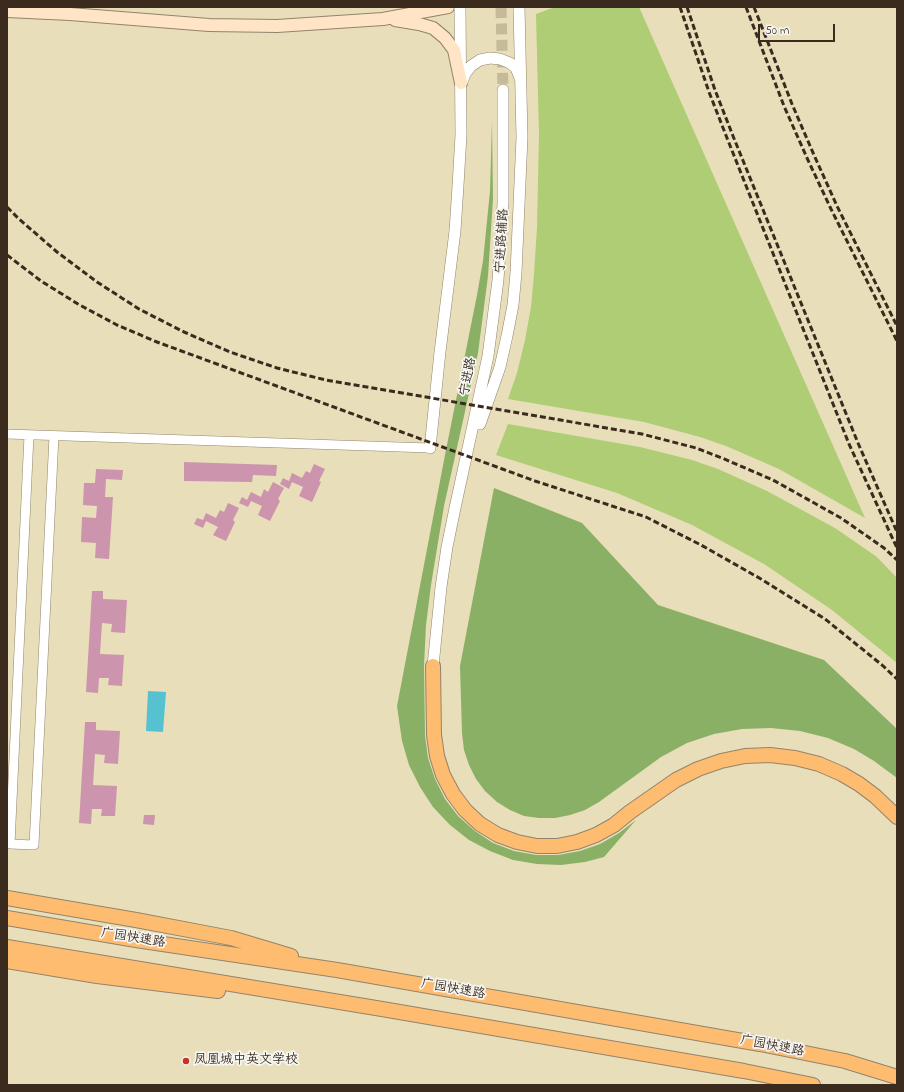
<!DOCTYPE html>
<html>
<head>
<meta charset="utf-8">
<style>
  body { margin:0 }
  #map { position:relative; width:904px; height:1092px; overflow:hidden; background:#e8deb9; font-family:"Indie Flower",sans-serif }
  canvas { display:block }
  .frame { position:absolute; inset:0; border:8px solid #3b2a1e; pointer-events:none }
  .scale { position:absolute; left:758px; top:24px; width:77px; height:18px; box-sizing:border-box; border:2px solid #3b2a1e; border-top:0; padding-left:5px; font-size:12px; line-height:14px; white-space:nowrap; color:#3b2a1e; -webkit-text-stroke:3px #f6f6f2; paint-order:stroke }
</style>
</head>
<body>
<div id="map">
<canvas width="904" height="1092"></canvas>
<div class="frame"></div>
<div class="scale">50 m</div>
</div>
<script>
const ctx = document.querySelector('canvas').getContext('2d');
ctx.lineJoin = 'round';
function fill(path, color) { ctx.fillStyle = color; ctx.fill(path, 'evenodd'); }
const toPath = rows => new Path2D(rows.map(r => 'M' + r).join(''));
function strokePath(path, color, width, dash) { ctx.strokeStyle = color; ctx.lineWidth = width; ctx.lineCap = dash ? 'butt' : 'round'; ctx.setLineDash(dash || []); ctx.stroke(path); }
function write(font, color, halo, rows, align = 'center') {
  ctx.font = font + ' "Indie Flower","LXGW WenKai TC",sans-serif'; ctx.lineWidth = 3.5; ctx.setLineDash([]); ctx.textBaseline = 'middle'; ctx.strokeStyle = halo; ctx.fillStyle = color; for (const [text, x, y, turn = 0] of rows) {
    ctx.save(); ctx.translate(x, y); ctx.rotate((+turn || 0) * Math.PI / 180); ctx.textAlign = isNaN(turn) ? turn : align; if (halo) ctx.strokeText(text, 0, 0); ctx.fillText(text, 0, 0); ctx.restore();
  }
}
const green = toPath([
  [555,7,639,7,865,518,779,469,726,446,700,437,644,422,508,399,517,373,525,340,531,307,534,274,537,228,539,134,536,14],
  [508,424,640,447,692,460,718,469,767,491,835,528,877,557,897,578,897,663,832,610,764,564,692,525,617,493,496,455]
]);
const forest = toPath([
  [492,121,493,199,488,276,478,353,444,506,431,585,426,625,424,666,425,736,428,758,435,779,445,799,458,816,475,831,493,843,514,851,536,855,558,855,580,851,600,844,619,833,636,820,604,857,585,862,561,865,537,864,513,860,490,851,469,840,450,825,433,807,420,787,409,765,402,741,397,706,445,455,477,295,483,261,490,191],
  [494,488,582,523,658,605,824,660,897,729,897,778,874,761,854,749,828,738,800,731,771,728,742,729,714,734,687,743,661,757,599,802,585,810,570,815,555,818,539,818,524,816,510,810,497,802,485,791,476,779,469,765,464,750,462,733,460,666]
]);
const water = toPath([
  [148,691,166,692,163,732,146,731]
]);
const building = toPath([
  [184,462,277,465,276,476,253,475,252,482,184,481],
  [314,464,325,469,319,481,321,482,312,502,299,496,303,487,292,482,289,489,280,484,283,478,289,481,292,473,302,478,306,471,310,473],
  [96,469,123,470,122,480,106,479,105,497,113,497,109,559,95,558,96,543,81,542,82,517,96,518,97,506,83,505,84,483,95,483],
  [273,482,284,488,278,499,280,501,270,521,258,515,262,506,251,501,248,507,239,503,242,497,247,500,251,492,261,497,264,489,268,492],
  [228,503,239,508,233,520,235,522,226,541,213,535,218,527,206,521,203,528,194,524,197,518,203,520,206,513,216,518,220,510,224,512],
  [92,591,103,591,103,599,127,600,125,633,111,632,112,624,102,623,100,654,124,655,122,686,108,685,109,678,99,678,98,693,86,692],
  [85,722,96,722,96,730,120,731,118,764,104,763,105,755,95,754,93,785,117,786,115,816,101,816,102,809,92,809,91,824,79,823],
  [144,815,155,815,154,825,143,824]
]);
const tertiaryTunnel = toPath([
  [501,7,503,90]
]);
const minor = toPath([
  [7,434,430,448],
  [29,435,10,844,34,845,54,436]
]);
const tertiary = toPath([
  [462,82,465,74,471,66,480,60,490,58,500,59,510,63,516,68,520,78],
  [480,424,500,367,507,336,513,305,516,273,522,137,519,7],
  [430,448,440,352,455,231,458,186,461,135,460,7],
  [433,666,441,587,447,547,455,508,488,356,498,280,503,204,503,90]
]);
const secondary = toPath([
  [7,11,70,14,209,25,277,26,383,19,448,7],
  [395,20,419,24,433,28,445,38,454,50,461,83]
]);
const trunk = toPath([
  [433,666,434,735,437,756,443,775,453,794,465,810,480,824,498,835,517,842,537,846,557,846,577,842,596,835,614,825,630,812,676,780,698,769,721,761,745,756,770,755,795,758,819,764,842,774,859,784,875,796,897,817],
  [7,898,136,920,231,938,291,956],
  [7,918,136,940,337,970,760,1044,845,1061,897,1077],
  [7,947,382,1009,744,1071,813,1085],
  [7,961,97,976,218,991]
]);
const rail = toPath([
  [680,7,709,92,727,138,849,444,897,548],
  [687,7,715,90,733,136,858,443,897,532],
  [746,7,784,106,807,158,831,209,897,341],
  [754,7,792,104,814,155,837,206,897,326],
  [7,207,19,219,57,252,97,282,139,309,184,332,230,352,277,368,326,380,642,434,696,448,722,458,773,480,841,518,884,548,897,560],
  [7,255,41,281,78,304,117,325,157,342,535,481,646,517,701,545,761,579,825,619,882,665,897,679]
]);
const markers = [
  [186,1061,4,"#c8321e"]
];
const streetNames = [
  ["宁进路辅路",503,241,-87],
  ["宁进路",469,377,-79],
  ["广园快速路",133,939,9],
  ["广园快速路",453,990,10],
  ["广园快速路",772,1047,11]
];
const poiNames = [
  ["凤凰城中英文学校",194,1061]
];
fill(green, '#aecd74');
fill(forest, '#8ab066');
fill(water, '#56c1d1');
fill(building, '#cd94ae');
strokePath(tertiaryTunnel, '#c5ba9a', 11, [11, 5.5]);
strokePath(minor, '#92846c', 10);
strokePath(tertiary, '#92846c', 12);
strokePath(secondary, '#92846c', 14);
strokePath(trunk, '#92846c', 16);
strokePath(minor, '#fff', 9);
strokePath(tertiary, '#fff', 11);
strokePath(secondary, '#ffe4c6', 12);
strokePath(trunk, '#febc70', 14);
strokePath(rail, '#3b2a1e', 3, [6, 3]);
for (const [x, y, r, color] of markers) { const dot = new Path2D(); dot.arc(x, y, r, 0, 2 * Math.PI); ctx.fillStyle = color; ctx.fill(dot); strokePath(dot, '#f6f6f2', 1.5); }
write('13px', '#3b2a1e', '#f6f6f2', streetNames);
write('13px', '#3b2a1e', '#f6f6f2', poiNames, 'left');
</script>
</body>
</html>
